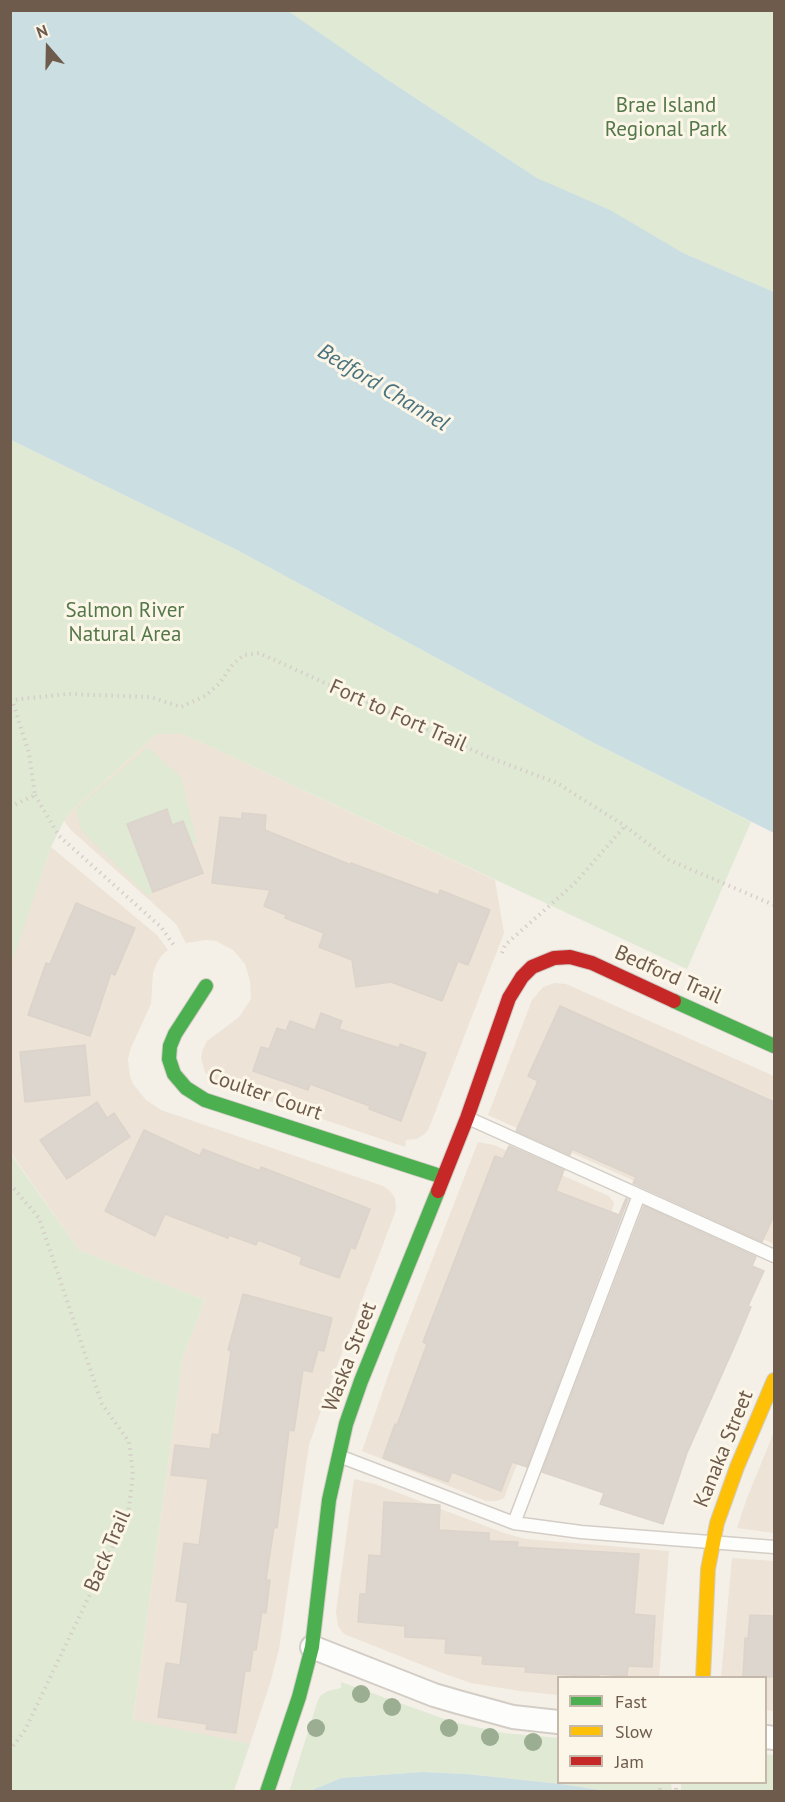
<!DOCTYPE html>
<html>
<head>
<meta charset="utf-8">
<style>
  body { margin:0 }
  #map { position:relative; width:785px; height:1802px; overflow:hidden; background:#f4f0e8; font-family:"PT Sans",sans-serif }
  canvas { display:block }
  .frame { position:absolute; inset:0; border:12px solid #6e5b4c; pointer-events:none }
  .legend { position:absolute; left:557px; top:1676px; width:210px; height:108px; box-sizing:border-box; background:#fcf6e8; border:2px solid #c3b8aa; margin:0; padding:8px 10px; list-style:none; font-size:18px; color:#6e5b4c }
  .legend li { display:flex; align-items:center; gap:12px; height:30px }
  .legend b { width:30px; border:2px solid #c3b8aa }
  .north { position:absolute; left:18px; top:18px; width:60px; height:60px; -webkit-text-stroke:4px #fcf6e8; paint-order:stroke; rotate:340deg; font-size:16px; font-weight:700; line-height:24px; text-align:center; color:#6e5b4c }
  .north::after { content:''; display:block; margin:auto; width:21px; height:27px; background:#6e5b4c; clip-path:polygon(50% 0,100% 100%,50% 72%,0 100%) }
</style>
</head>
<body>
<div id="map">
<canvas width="785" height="1802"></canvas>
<div class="frame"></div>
<ul class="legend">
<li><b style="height:8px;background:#4caf50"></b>Fast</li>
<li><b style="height:8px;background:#ffc107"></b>Slow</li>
<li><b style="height:8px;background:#c62828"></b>Jam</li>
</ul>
<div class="north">N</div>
</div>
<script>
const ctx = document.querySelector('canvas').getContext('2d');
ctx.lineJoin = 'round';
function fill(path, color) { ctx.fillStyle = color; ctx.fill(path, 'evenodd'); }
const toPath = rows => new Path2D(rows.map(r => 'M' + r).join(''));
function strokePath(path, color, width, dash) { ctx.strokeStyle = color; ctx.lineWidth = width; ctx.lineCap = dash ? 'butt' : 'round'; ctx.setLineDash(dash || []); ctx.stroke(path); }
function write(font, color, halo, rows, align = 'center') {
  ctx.font = font + ' "PT Sans",sans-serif'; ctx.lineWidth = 6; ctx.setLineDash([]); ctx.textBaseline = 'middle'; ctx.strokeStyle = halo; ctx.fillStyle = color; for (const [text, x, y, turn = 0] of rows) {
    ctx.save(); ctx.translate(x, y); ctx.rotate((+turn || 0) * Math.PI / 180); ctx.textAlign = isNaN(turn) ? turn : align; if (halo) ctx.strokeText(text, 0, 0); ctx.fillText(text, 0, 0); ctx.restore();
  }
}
const residential = toPath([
  [157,734,183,734,495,880,504,933,429,1128,426,1133,417,1139,406,1140,405,1147,221,1085,209,1077,205,1072,201,1058,203,1049,207,1041,239,1017,251,999,250,981,245,964,233,950,216,941,206,940,186,943,176,924,71,830,64,821,71,811],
  [51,847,157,935,168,950,162,955,157,963,153,973,151,1004,130,1050,128,1060,130,1076,133,1084,146,1100,161,1110,383,1186,390,1191,395,1198,396,1209,393,1218,333,1376,309,1445,279,1649,271,1680,250,1744,133,1721,183,1356,205,1300,79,1250,11,1153,10,965],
  [555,983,566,984,774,1076,774,1244,488,1115,532,1000,543,987],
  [478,1142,494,1145,609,1196,614,1203,608,1226,506,1493,504,1498,496,1501,486,1501,362,1451,396,1353],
  [774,1432,774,1533,737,1528,747,1498],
  [354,1479,375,1484,504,1533,526,1539,669,1551,659,1677,558,1678,558,1695,519,1691,471,1683,445,1674,344,1634,338,1626,336,1612],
  [732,1558,774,1561,774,1711,766,1710,766,1678,721,1678]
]);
const green = toPath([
  [287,11,774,11,774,292,683,253,537,178,385,78],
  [11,440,237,550,594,743,751,822,687,969,183,734,157,734,71,811,64,821,51,847,11,965],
  [148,747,181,777,197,843,192,844,183,821,172,825,166,809,127,824,153,892,148,896,81,830,76,809],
  [10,1153,79,1250,205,1300,183,1356,133,1720,250,1744,234,1791,11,1791],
  [341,1682,453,1722,504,1733,558,1738,558,1782,671,1783,672,1791,607,1791,561,1784,467,1774,422,1772,341,1778,310,1791,289,1792,318,1700,321,1695,328,1691,341,1688],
  [766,1754,774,1755,774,1791,681,1791,681,1783,766,1782]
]);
const water = toPath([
  [10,11,288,11,385,78,537,178,610,210,683,253,774,292,774,833,594,743,237,550,11,440],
  [422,1772,467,1774,561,1784,607,1791,310,1791,341,1778]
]);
const building = toPath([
  [167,809,172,825,183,821,203,873,153,892,127,824,167,809],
  [242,813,266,815,265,830,351,865,351,863,438,895,440,890,490,910,468,965,458,961,442,1001,391,982,356,987,352,960,319,947,324,933,285,918,286,915,264,906,270,890,212,883,220,817,242,819,242,813],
  [76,903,135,928,115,975,111,973,90,1036,28,1015,46,963,50,964,76,903],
  [560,1006,774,1102,774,1215,762,1242,633,1183,636,1177,572,1149,570,1155,516,1131,538,1081,528,1076,560,1006],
  [321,1013,342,1021,339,1029,399,1048,400,1044,426,1053,401,1121,369,1109,370,1106,310,1084,308,1090,253,1071,261,1047,269,1049,277,1028,286,1031,290,1021,315,1030,321,1013],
  [85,1045,90,1095,25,1102,20,1052,85,1045],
  [97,1102,107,1118,114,1113,130,1137,67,1179,40,1140,97,1102],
  [144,1130,200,1156,203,1149,260,1171,261,1167,370,1209,355,1249,351,1247,339,1278,300,1264,302,1257,258,1240,256,1245,229,1235,228,1238,165,1214,155,1236,105,1211,144,1130],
  [509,1146,564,1170,556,1191,619,1215,626,1198,628,1199,527,1467,512,1462,501,1491,452,1472,448,1482,383,1458,395,1424,397,1425,427,1344,423,1342,495,1156,503,1159,509,1146],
  [644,1206,756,1257,752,1266,764,1271,748,1306,751,1307,735,1345,687,1453,663,1524,600,1504,604,1493,542,1472,644,1206],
  [243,1294,332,1318,324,1351,318,1350,312,1372,303,1370,294,1431,289,1430,277,1528,274,1527,266,1580,270,1580,266,1613,262,1612,256,1650,253,1650,250,1671,245,1671,236,1733,206,1729,207,1724,158,1717,166,1663,180,1665,188,1603,176,1601,184,1543,199,1545,208,1479,171,1475,175,1445,210,1449,212,1434,219,1435,231,1351,228,1350,243,1294],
  [384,1502,440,1505,439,1530,489,1533,489,1541,518,1542,517,1547,639,1554,634,1614,655,1616,652,1667,628,1666,627,1676,599,1674,599,1677,525,1672,526,1667,482,1664,483,1656,445,1653,446,1639,405,1637,405,1626,358,1622,360,1594,366,1594,369,1555,381,1556,384,1502],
  [750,1615,774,1616,774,1677,743,1677,745,1638,748,1639,750,1615]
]);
const path = toPath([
  [10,699,12,700,67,694,151,697,181,707,205,696,219,684,233,664,244,655,259,653,488,757,557,783,625,826,669,860,774,905],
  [35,795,59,836,161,927,175,947],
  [10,807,35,795,29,753,12,700],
  [502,953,505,945,574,884,625,826],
  [10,1184,39,1218,102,1404,129,1442,133,1474,128,1515,25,1730,10,1750],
  [660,1782,660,1792],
  [676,1782,676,1792]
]);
const lane = toPath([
  [468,1118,774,1256],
  [339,1456,514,1523,581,1532,774,1547],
  [514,1523,639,1195]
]);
const street = toPath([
  [312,1647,434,1695,458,1702,513,1717,558,1722],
  [766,1737,774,1738]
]);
const fast = toPath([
  [206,986,175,1034,170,1046,169,1059,174,1074,186,1088,205,1100,443,1177],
  [674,1001,774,1046],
  [267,1792,299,1697,312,1647,329,1500,346,1424,361,1381,438,1191]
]);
const slow = toPath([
  [703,1678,708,1569,717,1523,737,1467,774,1380]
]);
const jam = toPath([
  [438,1191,467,1118,509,998,522,977,532,967,554,958,570,957,592,963,674,1001]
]);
const trees = [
  [361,1694],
  [392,1707],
  [316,1728],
  [449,1728],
  [490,1737],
  [533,1742]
];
const parkNames = [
  ["Brae Island",666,106],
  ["Regional Park",666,130],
  ["Salmon River",125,611],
  ["Natural Area",125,635]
];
const streetNames = [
  ["Fort to Fort Trail",398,716,24],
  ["Bedford Trail",668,975,24],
  ["Coulter Court",265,1095,19],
  ["Waska Street",350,1357,-69],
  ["Kanaka Street",724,1449,-68],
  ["Back Trail",108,1551,-67]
];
const waterNames = [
  ["Bedford Channel",383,388,31]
];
fill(residential, '#ede3d6');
fill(green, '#dfe9d4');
fill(water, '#cbdee2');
fill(building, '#ddd6ce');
strokePath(building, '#dcd4cb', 1.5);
strokePath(lane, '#d3cdc6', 15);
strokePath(street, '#d3cdc6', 26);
strokePath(fast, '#d3cdc6', 16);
strokePath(slow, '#d3cdc6', 16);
strokePath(jam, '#d3cdc6', 16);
strokePath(path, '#d6cfc9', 4, [1.5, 4.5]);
strokePath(lane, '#fdfdfc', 12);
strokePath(street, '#fdfdfc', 22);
strokePath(fast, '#4caf50', 14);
strokePath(slow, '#ffc107', 14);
strokePath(jam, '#c62828', 14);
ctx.fillStyle = '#9bae91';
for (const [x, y] of trees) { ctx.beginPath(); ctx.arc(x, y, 9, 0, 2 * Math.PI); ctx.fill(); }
write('21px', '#537849', '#fcf6e8', parkNames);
write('21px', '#6e5b4c', '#fcf6e8', streetNames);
write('italic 22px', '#49727f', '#fcf6e8', waterNames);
</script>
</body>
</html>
